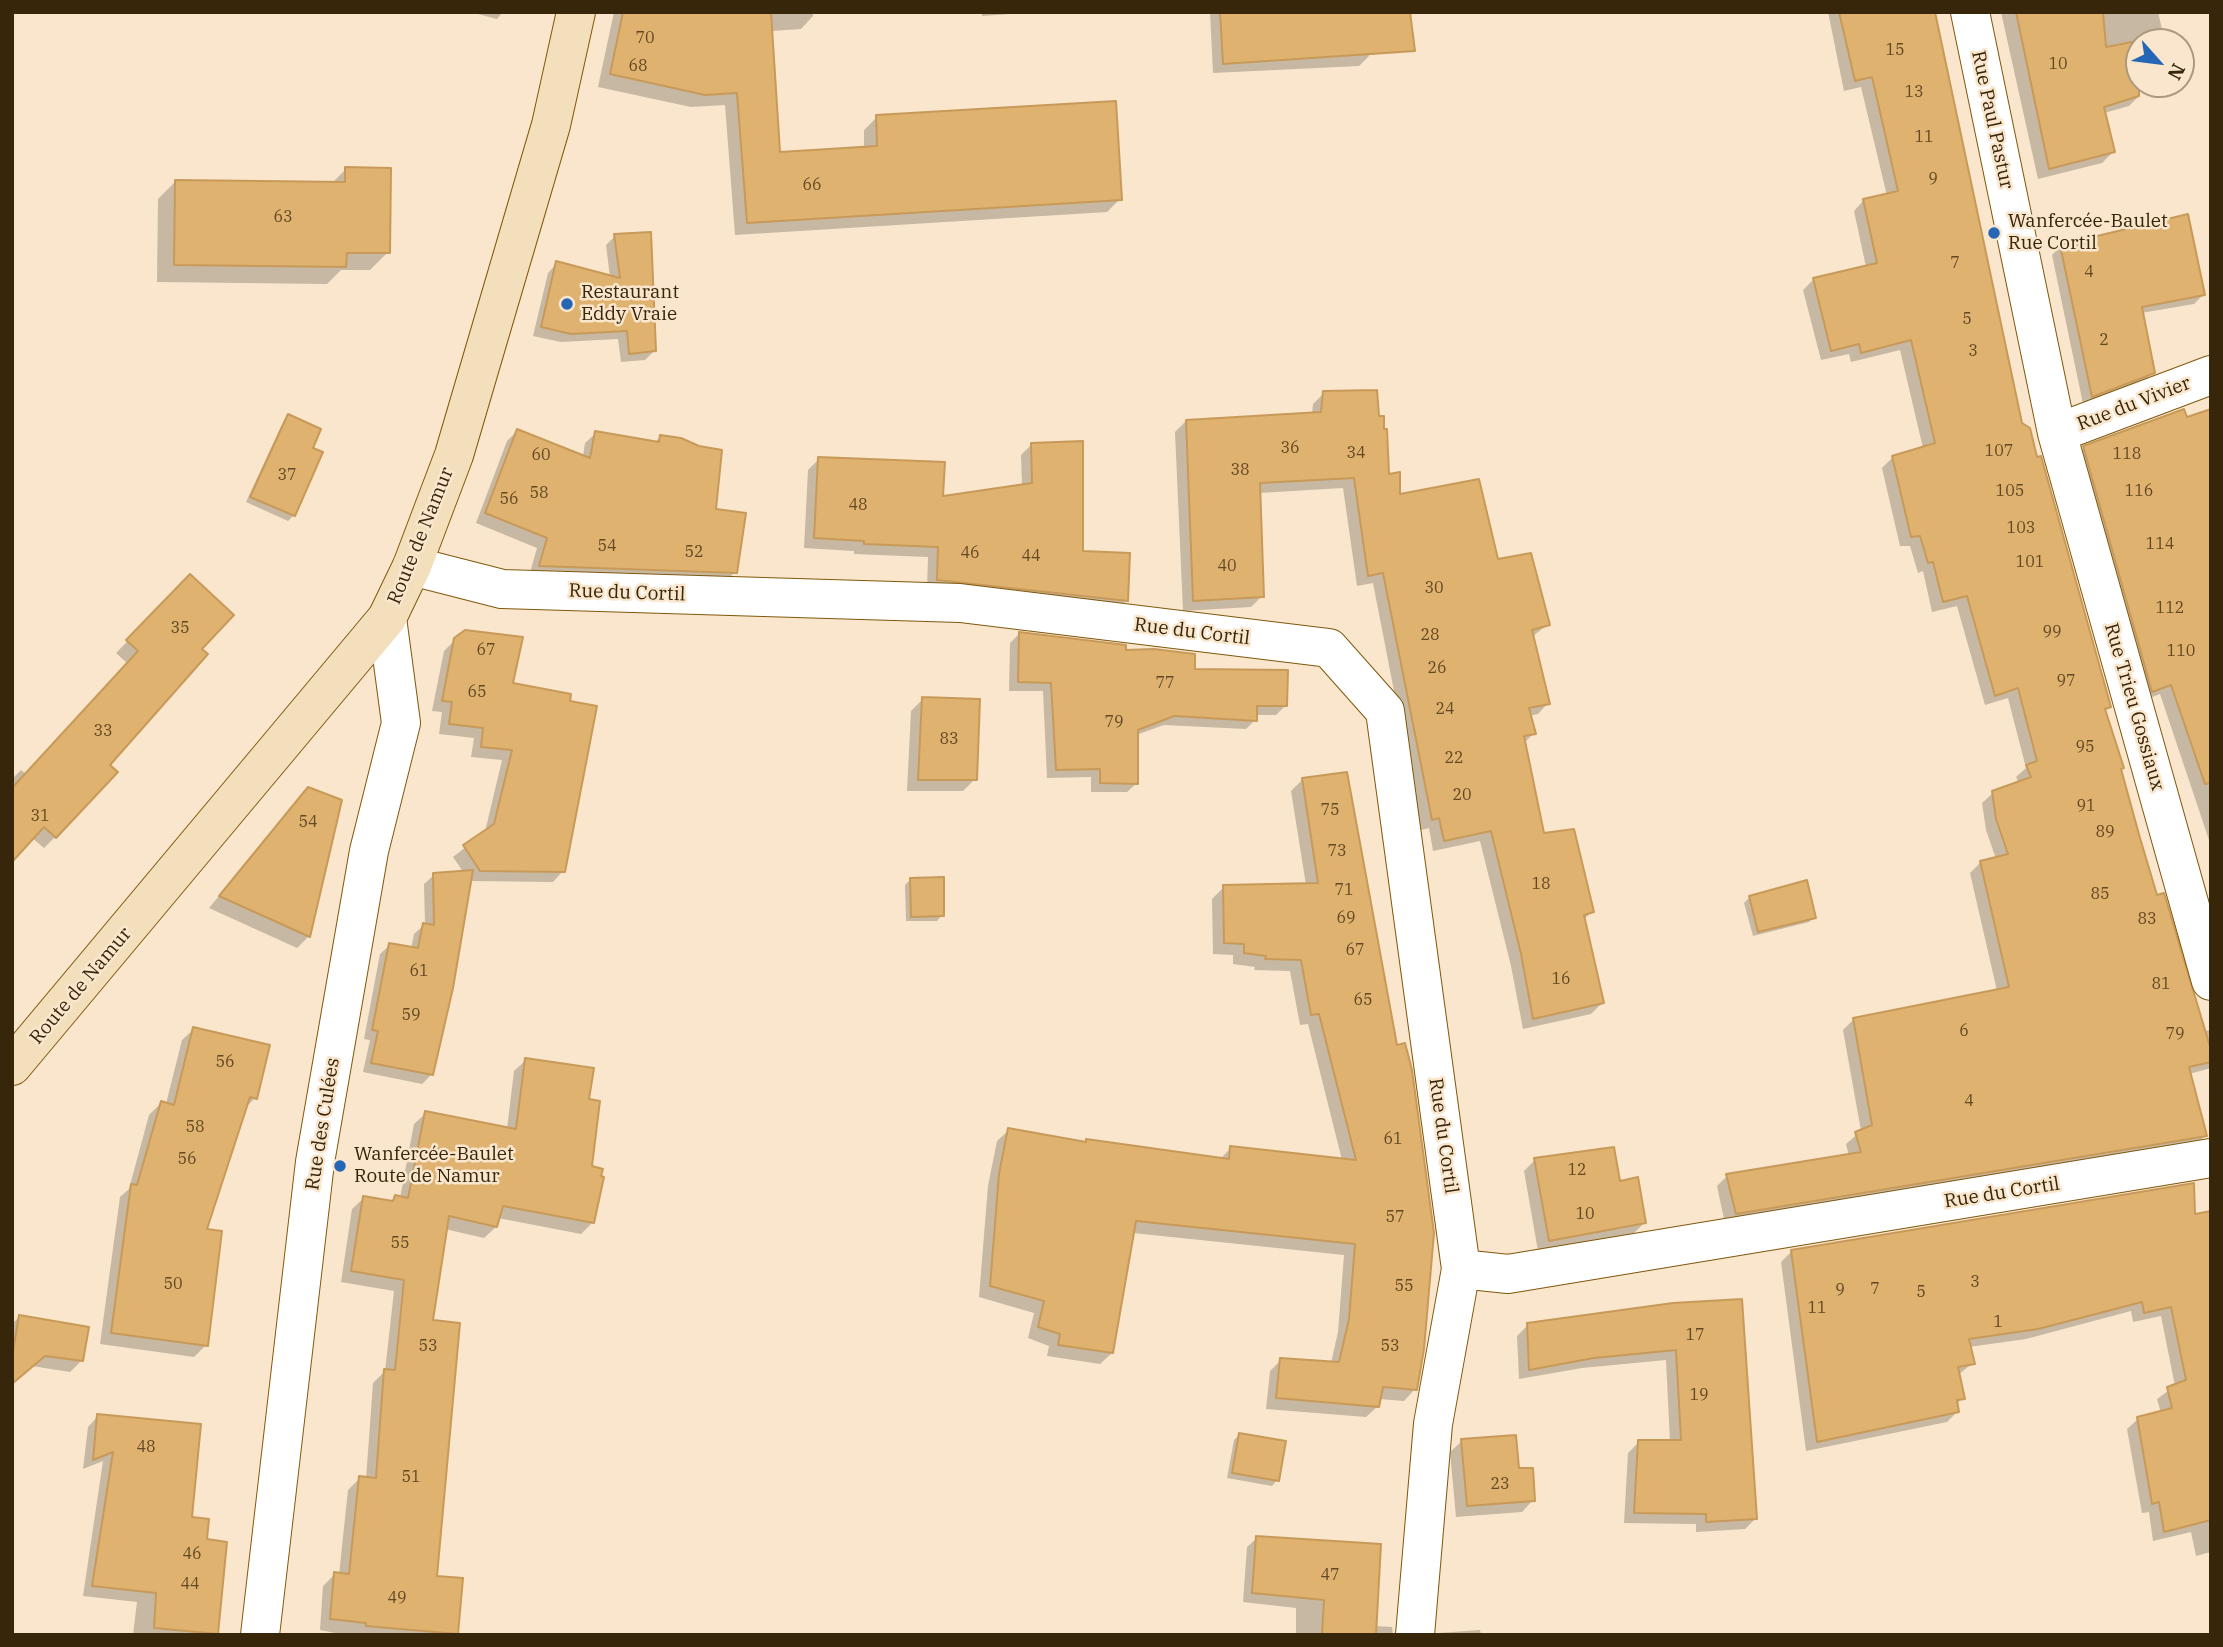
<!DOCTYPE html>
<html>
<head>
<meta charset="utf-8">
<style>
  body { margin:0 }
  #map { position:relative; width:2223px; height:1647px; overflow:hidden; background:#f9e6cc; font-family:"IBM Plex Serif",serif }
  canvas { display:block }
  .frame { position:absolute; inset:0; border:14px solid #38260a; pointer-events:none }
  .north { position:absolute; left:2125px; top:28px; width:70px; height:70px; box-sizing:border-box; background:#f9e6cc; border:2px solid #ac997e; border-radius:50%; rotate:118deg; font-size:19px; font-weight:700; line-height:28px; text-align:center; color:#38260a }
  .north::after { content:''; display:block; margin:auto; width:24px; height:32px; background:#2566b7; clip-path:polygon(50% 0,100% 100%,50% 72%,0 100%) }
</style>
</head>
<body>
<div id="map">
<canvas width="2223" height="1647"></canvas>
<div class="frame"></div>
<div class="north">N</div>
</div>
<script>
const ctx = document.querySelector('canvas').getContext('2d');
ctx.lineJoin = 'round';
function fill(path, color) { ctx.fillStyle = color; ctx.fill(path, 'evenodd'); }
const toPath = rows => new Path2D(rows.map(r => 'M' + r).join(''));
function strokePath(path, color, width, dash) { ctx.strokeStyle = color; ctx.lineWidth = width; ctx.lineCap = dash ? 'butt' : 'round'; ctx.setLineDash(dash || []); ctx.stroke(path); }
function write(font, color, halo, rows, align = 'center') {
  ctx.font = font + ' "IBM Plex Serif",serif'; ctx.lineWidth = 5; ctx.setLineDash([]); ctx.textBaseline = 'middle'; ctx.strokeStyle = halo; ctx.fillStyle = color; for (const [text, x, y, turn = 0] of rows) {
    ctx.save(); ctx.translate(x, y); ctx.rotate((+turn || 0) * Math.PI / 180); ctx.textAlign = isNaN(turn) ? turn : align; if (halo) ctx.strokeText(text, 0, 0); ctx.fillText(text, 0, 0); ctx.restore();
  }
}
const shadow = toPath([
  [470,12,503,12,497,19],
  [614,12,813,12,813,16,801,29,771,31,779,154,864,149,864,130,877,117,1120,199,1107,212,735,235,725,105,691,107,598,87],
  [982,12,1038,12,982,16],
  [1210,12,1360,12,1369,56,1359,66,1213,73],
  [1828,12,1933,12,2020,424,2109,706,2104,712,2156,897,2204,1031,2211,1030,2211,1068,2189,1074,2205,1136,2195,1146,1725,1224,1717,1186,1727,1176,1849,1156,1846,1144,1861,1131,1843,1030,1854,1019,1997,991,1970,873,1981,862,1996,859,1986,830,1982,803,1993,793,2019,783,2016,777,2026,768,2008,698,1985,705,1957,606,1932,612,1923,571,1918,573,1910,546,1900,546,1882,468,1893,457,1923,448,1900,350,1851,362,1849,354,1821,360,1803,290,1813,280,1866,267,1854,211,1864,200,1887,196,1861,87,1844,91],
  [2001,12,2158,12,2165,42,2139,42,2139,78,2135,79,2140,95,2129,106,2104,113,2113,152,2102,163,2038,179],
  [346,169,388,252,370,270,341,270,327,284,157,282,158,199,176,181,331,184],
  [615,236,654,351,645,360,621,362,618,339,561,342,533,336,548,273,557,263,610,277,606,245],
  [2061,246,2203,295,2194,304,2141,313,2153,372,2144,382,2083,404,2052,255],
  [1324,393,1378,418,1388,477,1399,496,1496,561,1548,624,1532,637,1548,703,1538,714,1529,716,1534,733,1524,743,1543,835,1592,912,1583,920,1602,1003,1591,1014,1523,1029,1511,966,1480,841,1433,851,1429,828,1421,830,1373,583,1357,586,1343,488,1259,493,1262,596,1251,607,1183,611,1175,432,1186,421,1312,414,1313,404],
  [2211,411,2211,846,2160,694,2142,701,2074,458,2084,448],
  [288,416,311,449,321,453,294,515,288,521,246,502,283,422],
  [517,431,583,456,585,443,596,433,654,443,660,437,735,572,724,583,529,576,537,548,476,523,507,441],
  [1032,444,1081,553,1126,601,1116,611,927,590,928,557,854,554,854,551,804,548,808,470,819,459,941,498,1022,486,1021,455],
  [190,577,200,649,55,837,44,848,32,838,12,859,12,779,21,770,26,774,127,663,116,653],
  [1019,634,1124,652,1193,670,1285,706,1276,715,1255,715,1255,720,1246,729,1164,725,1136,735,1137,783,1127,792,1091,792,1091,777,1047,778,1043,691,1009,691,1010,643],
  [455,640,511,684,563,871,553,882,469,881,432,1074,422,1084,363,1072,370,1040,364,1039,380,954,390,945,411,949,414,934,425,924,424,884,434,875,464,873,453,857,485,832,502,760,471,757,474,738,439,734,442,712,432,711,444,651],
  [923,699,975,779,963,791,907,791,911,711],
  [1302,780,1415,1389,1404,1401,1379,1399,1378,1406,1366,1417,1266,1409,1270,1371,1281,1360,1331,1363,1338,1332,1344,1255,1133,1233,1112,1353,1100,1364,1047,1356,1049,1346,1028,1338,1034,1313,979,1297,988,1186,997,1141,1009,1130,1084,1143,1087,1140,1219,1160,1231,1148,1342,1160,1308,1024,1300,1025,1290,971,1254,970,1255,967,1233,964,1233,955,1213,954,1212,899,1224,887,1306,885,1291,791],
  [308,789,340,802,308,937,297,948,209,908],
  [911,879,942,915,937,921,906,921,905,885],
  [1750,897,1814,917,1809,922,1753,936,1744,903],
  [194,1029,255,1098,244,1109,205,1231,206,1345,194,1357,100,1344,120,1197,129,1189,149,1115,161,1103,166,1104,182,1040],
  [526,1060,587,1100,593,1222,581,1234,498,1218,496,1227,484,1238,445,1229,431,1322,435,1577,457,1634,345,1635,320,1630,323,1586,335,1574,339,1575,348,1490,360,1478,366,1479,373,1383,385,1371,394,1291,341,1282,352,1209,364,1198,390,1202,395,1197,400,1198,414,1124,426,1113,507,1129,514,1071],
  [1535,1160,1619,1183,1644,1223,1633,1234,1538,1251,1524,1171],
  [2211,1213,2211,1552,2196,1556,2191,1532,2153,1541,2149,1512,2142,1513,2127,1429,2138,1419,2161,1413,2157,1399,2175,1386,2161,1316,2133,1322,2131,1311,2026,1339,1969,1347,1973,1363,1958,1375,1963,1398,1956,1404,1958,1411,1947,1422,1806,1451,1781,1262,1792,1251],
  [1673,1305,1756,1518,1745,1529,1696,1532,1696,1524,1624,1523,1628,1453,1639,1442,1670,1442,1666,1360,1582,1368,1519,1379,1517,1336,1528,1325],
  [19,1317,81,1361,70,1372,32,1366,12,1383,12,1324],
  [98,1416,190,1518,205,1541,215,1635,133,1635,137,1602,83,1596,103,1461,83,1469,88,1427],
  [1239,1435,1277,1480,1272,1486,1227,1478,1234,1440],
  [1462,1441,1517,1470,1533,1500,1522,1512,1456,1517,1450,1452],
  [1257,1538,1375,1626,1392,1627,1393,1635,1296,1635,1296,1608,1243,1602,1247,1547],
  [1480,1630,1481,1635,1437,1635,1438,1633]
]);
const building = toPath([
  [623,12,771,12,780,152,877,146,876,115,1116,101,1122,200,747,223,737,93,705,95,610,74,623,12],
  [1220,12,1410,12,1415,51,1223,64,1220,12],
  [1839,12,1935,12,2022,423,2030,428,2037,457,2041,456,2111,707,2105,709,2124,768,2121,769,2140,838,2157,895,2164,893,2211,1050,2211,1062,2189,1067,2207,1136,1736,1214,1726,1174,1861,1152,1855,1132,1872,1125,1853,1018,2009,987,1980,861,2008,854,1996,819,1992,791,2031,777,2026,765,2037,761,2018,688,1995,696,1967,596,1943,602,1933,562,1928,563,1920,536,1911,537,1892,456,1935,443,1911,340,1861,353,1859,344,1831,351,1813,278,1877,263,1863,199,1898,191,1872,77,1855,81,1839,12],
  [2016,12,2103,12,2106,47,2132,42,2139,62,2139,96,2104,107,2115,152,2049,169,2016,12],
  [345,167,391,168,390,253,347,253,346,267,174,265,175,180,345,182,345,167],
  [2188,214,2205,295,2142,307,2155,373,2092,397,2060,245,2188,214],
  [651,232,656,351,629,354,627,331,571,334,541,327,556,261,620,278,614,234,651,232],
  [1377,390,1379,416,1384,416,1384,429,1387,429,1389,474,1400,472,1400,494,1479,479,1498,559,1531,553,1550,625,1532,630,1550,704,1529,708,1536,734,1524,736,1544,833,1574,829,1594,912,1584,915,1604,1003,1533,1019,1521,954,1491,831,1444,841,1439,818,1432,820,1383,573,1368,576,1354,478,1260,483,1264,597,1193,601,1186,420,1321,412,1323,391,1377,390],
  [2184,409,2187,417,2211,409,2211,783,2205,784,2171,685,2152,692,2083,446,2184,409],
  [288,414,321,429,313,448,323,452,295,516,250,497,288,414],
  [517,429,590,458,595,431,659,442,660,435,681,438,699,446,722,450,716,509,746,513,737,573,539,566,547,538,485,513,517,429],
  [1083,441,1083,551,1130,553,1128,601,937,580,938,547,864,544,864,541,814,538,818,457,945,462,943,496,1032,483,1031,443,1083,441],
  [190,574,234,615,202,649,208,654,110,765,118,772,56,838,44,827,12,862,12,788,138,651,126,640,190,574],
  [465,630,523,637,513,683,571,694,570,701,597,706,565,872,480,871,463,845,494,824,512,750,481,747,483,728,449,724,452,702,442,701,454,638,465,630],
  [1019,632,1126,645,1126,650,1154,649,1195,654,1195,669,1288,670,1287,706,1257,706,1257,721,1174,716,1138,730,1138,784,1100,783,1100,769,1056,770,1051,683,1018,682,1019,632],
  [922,697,980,699,977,780,918,780,922,697],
  [1347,772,1397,1045,1405,1043,1412,1070,1434,1233,1424,1349,1417,1390,1383,1387,1379,1407,1276,1398,1280,1358,1339,1362,1349,1319,1355,1244,1136,1221,1113,1353,1058,1345,1060,1334,1038,1327,1044,1301,990,1286,999,1174,1008,1128,1086,1142,1086,1139,1229,1159,1230,1146,1356,1160,1319,1014,1311,1015,1301,960,1265,959,1266,956,1244,953,1244,944,1224,943,1223,885,1318,883,1302,778,1347,772],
  [308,787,342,800,310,937,219,896,308,787],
  [473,870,453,988,433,1075,371,1063,378,1031,372,1030,389,943,418,948,423,923,434,925,433,873,473,870],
  [944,877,944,916,911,917,910,878,944,877],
  [1807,880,1816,918,1758,932,1749,896,1807,880],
  [193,1027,270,1045,257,1099,250,1097,207,1229,222,1231,208,1346,111,1333,131,1184,137,1185,161,1101,174,1105,193,1027],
  [525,1058,594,1068,589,1099,600,1101,592,1166,603,1169,601,1176,604,1177,594,1223,503,1206,497,1227,449,1216,433,1320,460,1323,437,1576,463,1578,458,1634,366,1626,366,1623,330,1619,334,1572,349,1574,359,1476,376,1478,384,1369,395,1370,404,1280,351,1271,363,1196,393,1201,395,1195,408,1198,425,1111,516,1129,525,1058],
  [1614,1147,1620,1181,1638,1177,1646,1223,1549,1241,1534,1158,1614,1147],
  [2194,1183,2195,1214,2211,1211,2211,1520,2164,1532,2159,1502,2152,1504,2137,1417,2172,1408,2167,1387,2186,1380,2171,1307,2144,1313,2142,1302,2038,1329,1969,1339,1975,1364,1958,1367,1965,1399,1957,1400,1959,1412,1817,1442,1791,1250,2194,1183],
  [1742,1299,1757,1519,1706,1522,1706,1514,1634,1513,1638,1440,1681,1440,1676,1350,1594,1358,1529,1370,1527,1323,1673,1303,1742,1299],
  [19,1315,89,1327,83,1361,45,1356,12,1384,12,1357,19,1315],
  [97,1414,201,1424,192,1517,209,1519,207,1539,227,1542,218,1634,154,1628,156,1593,92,1586,113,1452,93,1460,97,1414],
  [1239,1433,1286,1441,1279,1481,1232,1473,1239,1433],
  [1516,1435,1519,1468,1533,1468,1535,1501,1467,1506,1461,1439,1516,1435],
  [1256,1536,1381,1544,1376,1635,1322,1635,1324,1600,1252,1593,1256,1536]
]);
const street = toPath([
  [1970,12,2057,433,2211,981],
  [2057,433,2211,375],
  [412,566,502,589,960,603,1329,648,1385,711,1461,1269,1508,1274,2211,1158],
  [260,1635,315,1162,369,851,401,723,387,618],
  [1415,1635,1433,1424,1461,1269]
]);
const secondary = toPath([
  [12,1066,387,618,412,566,454,455,551,125,576,12]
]);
const markers = [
  [1994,233,7,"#2566b7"],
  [567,304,7,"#2566b7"],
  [340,1166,7,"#2566b7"]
];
const numberNames = [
  ["70",645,38],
  ["15",1895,50],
  ["10",2058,64],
  ["68",638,66],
  ["13",1914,92],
  ["11",1924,137],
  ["9",1933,179],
  ["66",812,185],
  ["63",283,217],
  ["7",1955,263],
  ["4",2089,272],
  ["5",1967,319],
  ["2",2104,340],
  ["3",1973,351],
  ["36",1290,448],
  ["107",1999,451],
  ["34",1356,453],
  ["118",2127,454],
  ["60",541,455],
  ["38",1240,470],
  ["37",287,475],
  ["105",2010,491],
  ["116",2139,491],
  ["58",539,493],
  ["56",509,499],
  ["48",858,505],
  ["103",2021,528],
  ["114",2160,544],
  ["54",607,546],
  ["52",694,552],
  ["46",970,553],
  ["44",1031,556],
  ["101",2030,562],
  ["40",1227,566],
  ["30",1434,588],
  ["112",2170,608],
  ["35",180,628],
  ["99",2052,632],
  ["28",1430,635],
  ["67",486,650],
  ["110",2181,651],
  ["26",1437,668],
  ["97",2066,681],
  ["77",1165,683],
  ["65",477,692],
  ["24",1445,709],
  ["79",1114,722],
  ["33",103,731],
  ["83",949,739],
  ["95",2085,747],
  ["22",1454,758],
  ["20",1462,795],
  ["91",2086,806],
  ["75",1330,810],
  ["31",40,816],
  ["54",308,822],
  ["89",2105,832],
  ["73",1337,851],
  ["18",1541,884],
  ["71",1344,890],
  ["85",2100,894],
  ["69",1346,918],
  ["83",2147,919],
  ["67",1355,950],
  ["61",419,971],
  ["16",1561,979],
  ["81",2161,984],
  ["65",1363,1000],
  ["59",411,1015],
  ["6",1964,1031],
  ["79",2175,1034],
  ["56",225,1062],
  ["4",1969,1101],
  ["58",195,1127],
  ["61",1393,1139],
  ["56",187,1159],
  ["12",1577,1170],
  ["10",1585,1214],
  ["57",1395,1217],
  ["55",400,1243],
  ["3",1975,1282],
  ["50",173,1284],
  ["55",1404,1286],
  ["7",1875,1289],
  ["9",1840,1290],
  ["5",1921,1292],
  ["11",1817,1308],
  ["1",1998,1322],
  ["17",1695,1335],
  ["53",428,1346],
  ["53",1390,1346],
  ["19",1699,1395],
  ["48",146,1447],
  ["51",411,1477],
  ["23",1500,1484],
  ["46",192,1554],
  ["47",1330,1575],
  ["44",190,1584],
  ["49",397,1598]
];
const streetNames = [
  ["Rue Paul Pastur",1992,120,78],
  ["Rue du Vivier",2134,404,-21],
  ["Route de Namur",421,536,-68],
  ["Rue du Cortil",627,593,2],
  ["Rue du Cortil",1192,632,7],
  ["Rue Trieu Gossiaux",2134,707,74],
  ["Route de Namur",81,986,-50],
  ["Rue des Culées",323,1124,-81],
  ["Rue du Cortil",1443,1136,82],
  ["Rue du Cortil",2002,1193,-9]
];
const poiNames = [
  ["Wanfercée-Baulet",2008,222],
  ["Rue Cortil",2008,244],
  ["Restaurant",581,293],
  ["Eddy Vraie",581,315],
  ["Wanfercée-Baulet",354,1155],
  ["Route de Namur",354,1177]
];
fill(shadow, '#0003');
fill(building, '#e0b270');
strokePath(building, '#c79a59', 2);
strokePath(street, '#81580c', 40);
strokePath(secondary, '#81580c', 40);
strokePath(street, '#fff', 38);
strokePath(secondary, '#f3dfbb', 38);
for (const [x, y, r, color] of markers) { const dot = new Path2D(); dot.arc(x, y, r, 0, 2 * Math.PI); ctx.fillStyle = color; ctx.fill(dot); strokePath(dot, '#f9e6cc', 2.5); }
write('16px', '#624924', null, numberNames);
write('19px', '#38260a', '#f9e6cc', streetNames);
write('19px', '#38260a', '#f9e6cc', poiNames, 'left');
</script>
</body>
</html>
